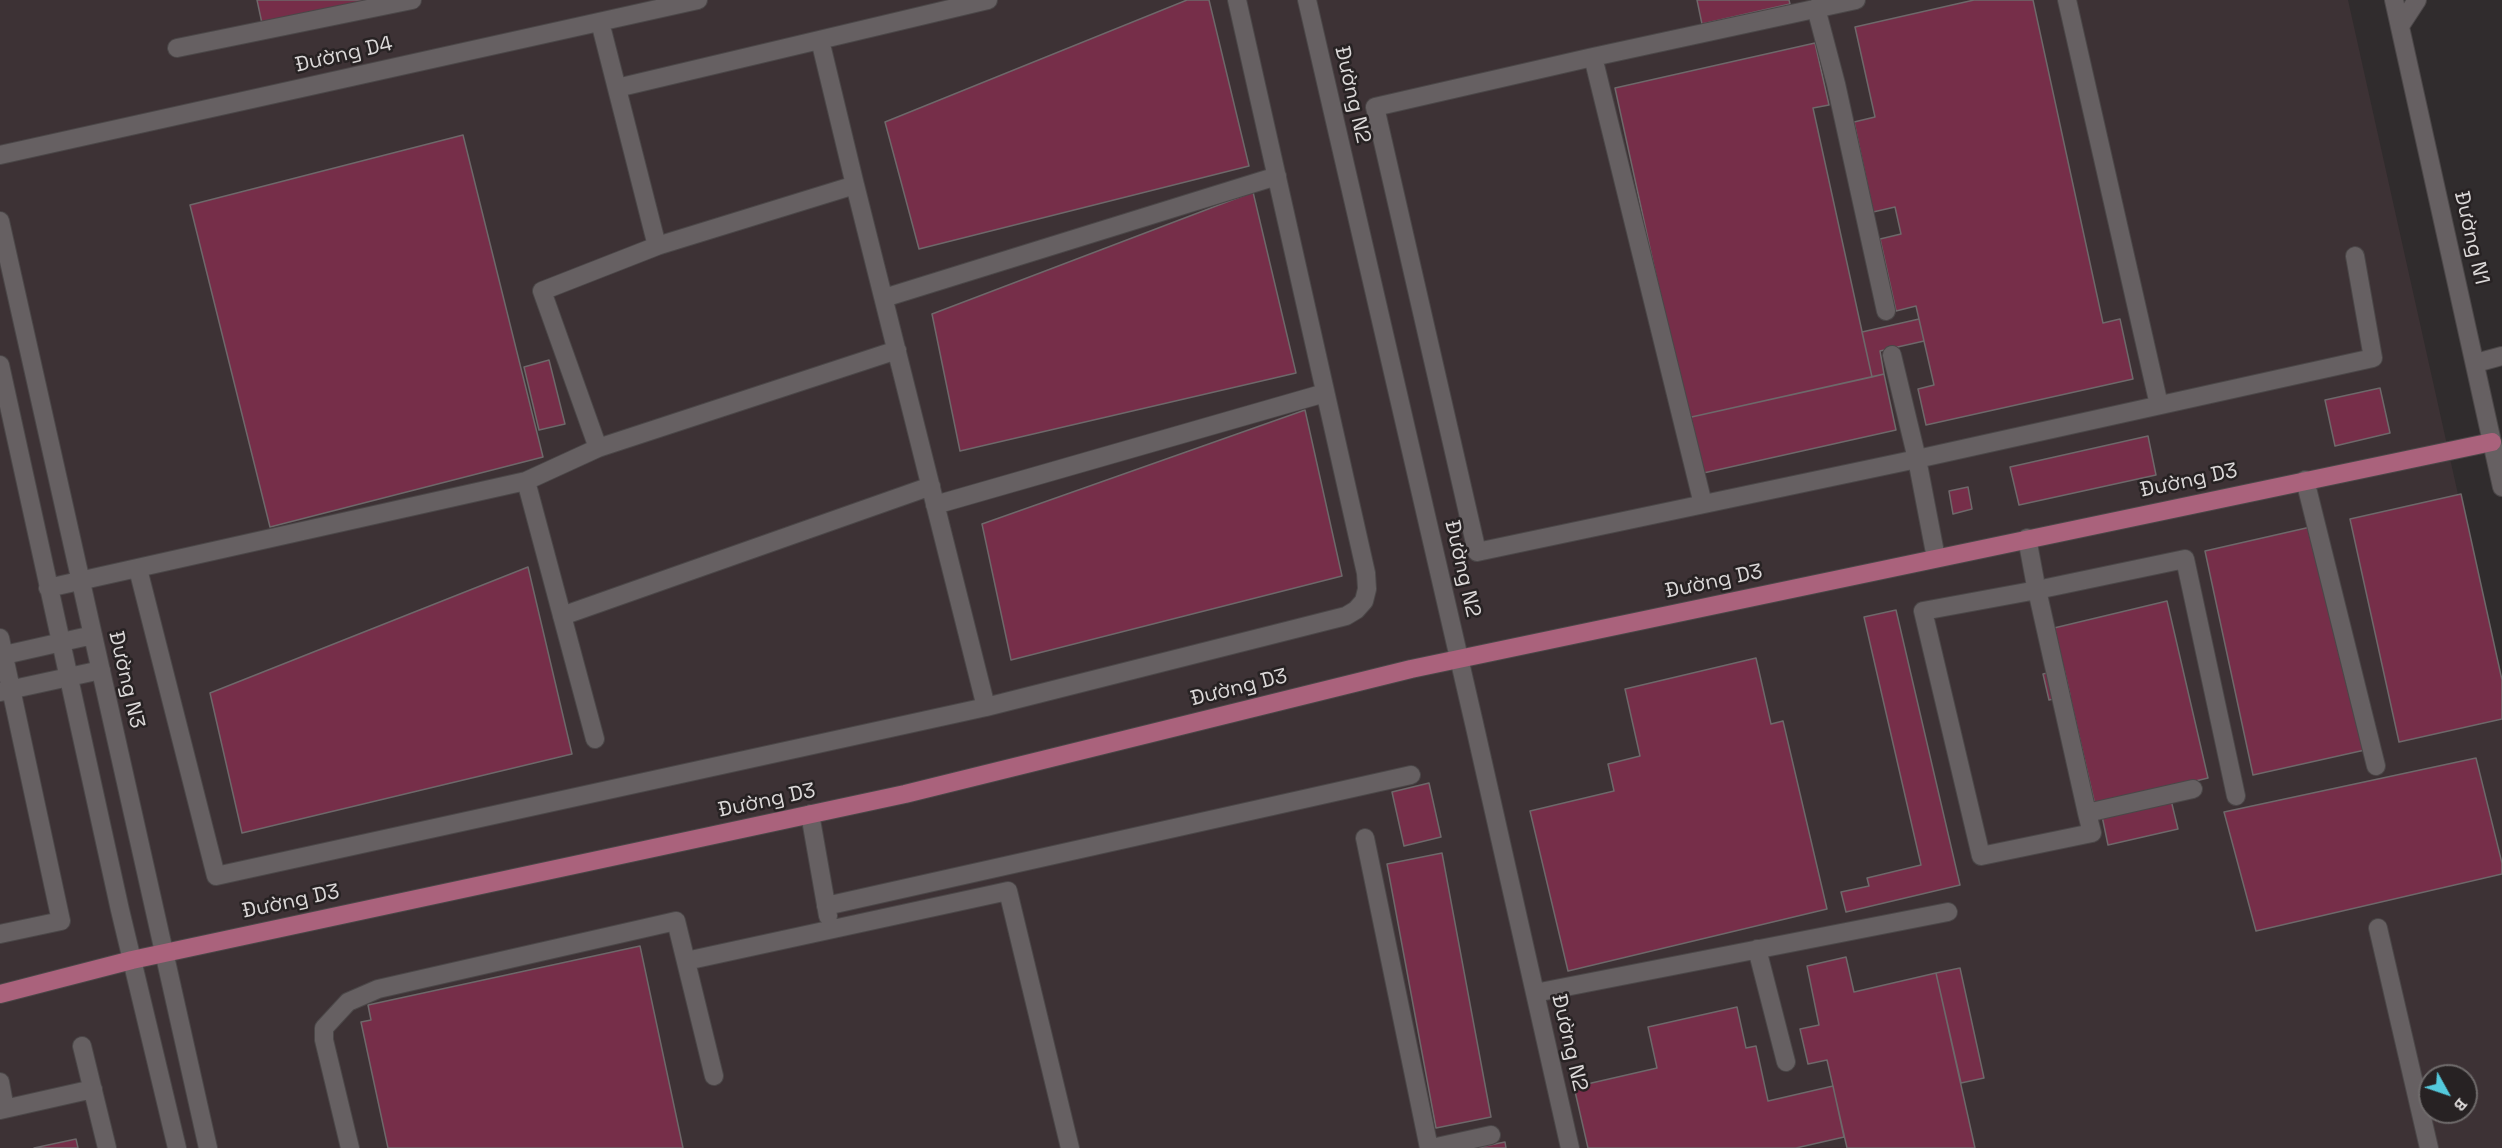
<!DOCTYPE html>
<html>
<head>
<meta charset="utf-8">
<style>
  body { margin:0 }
  #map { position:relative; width:2502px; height:1148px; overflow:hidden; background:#302c2d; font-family:"Space Grotesk",sans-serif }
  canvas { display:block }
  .north { position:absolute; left:2418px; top:1064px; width:60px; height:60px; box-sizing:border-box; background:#272223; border:2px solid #6f6b6b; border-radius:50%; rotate:130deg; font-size:16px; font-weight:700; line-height:24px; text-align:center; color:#dbd8d8 }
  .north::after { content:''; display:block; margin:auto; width:21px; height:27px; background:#54cadd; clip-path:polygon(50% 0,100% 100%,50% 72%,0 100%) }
</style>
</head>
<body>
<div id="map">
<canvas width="2502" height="1148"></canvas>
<div class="north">B</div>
</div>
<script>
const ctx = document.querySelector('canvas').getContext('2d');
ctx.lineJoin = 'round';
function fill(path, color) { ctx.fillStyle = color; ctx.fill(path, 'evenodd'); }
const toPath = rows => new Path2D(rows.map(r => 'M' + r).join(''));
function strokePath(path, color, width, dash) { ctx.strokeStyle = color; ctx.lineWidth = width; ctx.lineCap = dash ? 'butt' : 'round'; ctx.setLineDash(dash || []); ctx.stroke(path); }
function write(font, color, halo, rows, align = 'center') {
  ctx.font = font + ' "Space Grotesk",sans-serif'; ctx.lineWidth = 5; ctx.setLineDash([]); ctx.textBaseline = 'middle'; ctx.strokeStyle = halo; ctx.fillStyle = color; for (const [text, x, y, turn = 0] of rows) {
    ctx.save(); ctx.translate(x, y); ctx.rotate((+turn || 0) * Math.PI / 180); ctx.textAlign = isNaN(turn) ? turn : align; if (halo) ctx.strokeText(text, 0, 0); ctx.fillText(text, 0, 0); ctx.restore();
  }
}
const built = toPath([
  [0,0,2348,0,2502,692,2502,1148,0,1148],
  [2430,1076,2466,1076,2466,1112,2430,1112]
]);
const building = toPath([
  [257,0,383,0,263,28,257,0],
  [1187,0,1209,0,1249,166,919,249,885,122,1187,0],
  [1697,0,1789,0,1790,4,1702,24,1697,0],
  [1974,0,2033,0,2103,323,2120,319,2133,379,1926,425,1918,389,1934,385,1916,306,1896,311,1880,239,1901,234,1895,207,1873,212,1854,122,1875,117,1855,27,1974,0],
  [1815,43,1829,105,1813,108,1872,377,1687,418,1615,88,1815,43],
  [463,135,543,457,270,527,190,205,463,135],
  [1253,192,1296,373,960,451,932,314,1253,192],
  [1919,319,1924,341,1880,351,1884,374,1872,377,1862,332,1919,319],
  [549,360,565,424,539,430,524,367,549,360],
  [1884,374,1896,430,1699,474,1687,418,1884,374],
  [2380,388,2390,433,2335,446,2325,400,2380,388],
  [1305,410,1342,576,1011,660,982,524,1305,410],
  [2148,436,2156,475,2019,505,2010,467,2148,436],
  [1968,487,1972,509,1953,514,1949,491,1968,487],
  [2461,494,2502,680,2502,719,2399,742,2350,519,2461,494],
  [2315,526,2365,750,2253,775,2205,551,2315,526],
  [528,567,572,754,242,833,210,693,528,567],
  [2167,601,2208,778,2095,805,2054,628,2167,601],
  [1896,610,1960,885,1846,912,1841,892,1869,886,1867,878,1921,865,1864,617,1896,610],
  [1756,658,1771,724,1783,721,1827,909,1568,971,1530,811,1614,791,1608,764,1640,756,1625,689,1756,658],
  [2064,669,2070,695,2049,700,2043,674,2064,669],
  [2476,758,2502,863,2502,874,2256,931,2224,812,2476,758],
  [1429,783,1441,837,1404,846,1392,792,1429,783],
  [2171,800,2178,829,2108,845,2102,816,2171,800],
  [1442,853,1491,1117,1436,1128,1387,864,1442,853],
  [640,946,683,1148,388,1148,361,1022,371,1020,368,1005,640,946],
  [1846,957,1854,992,1936,973,1975,1148,1847,1148,1827,1060,1808,1064,1800,1029,1819,1025,1807,966,1846,957],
  [1960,968,1984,1078,1961,1083,1936,973,1960,968],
  [1737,1007,1746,1048,1756,1046,1768,1101,1833,1086,1844,1137,1796,1148,1588,1148,1574,1087,1657,1068,1648,1027,1737,1007],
  [76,1139,78,1148,34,1148,76,1139],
  [1505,1142,1506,1148,1475,1148,1505,1142]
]);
const minor = toPath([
  [1307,0,1474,723,1570,1148],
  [2067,0,2159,405],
  [2394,0,2502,487],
  [1816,8,1836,84,1886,311],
  [600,22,657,246,855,185,986,707,1346,616,1356,610,1364,601,1367,589,1366,573,1237,0],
  [2400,26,2417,0],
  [820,40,855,185],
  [177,48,412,0],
  [1593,57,1375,107,1477,552,1917,459,2373,358,2355,256],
  [617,88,988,0],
  [0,155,698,0],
  [0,221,208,1148],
  [657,246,542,291,598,448,897,350],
  [884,298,1277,176],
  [1892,355,1917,459,1936,558],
  [2476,363,2502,356],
  [0,365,120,910,177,1148],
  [2305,480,2376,766],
  [526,481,595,739],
  [1703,504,1593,57,1856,0],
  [935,505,1325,393],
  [2027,538,2035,581,2037,590,2087,813,2092,833,1981,856,1923,611,2037,590,2185,559,2236,796],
  [138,569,216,876,986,707],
  [48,588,526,481,598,448],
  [562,616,931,486],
  [0,638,61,921,0,934],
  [0,656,93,635],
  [0,692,101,670],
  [2087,813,2193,789],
  [810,814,828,916],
  [1365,838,1429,1148],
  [826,906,1411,775],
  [2378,928,2429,1148],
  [1757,949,1786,1062],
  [686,961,1008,891,1070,1148],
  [1535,993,1948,912],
  [82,1046,107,1148],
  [0,1082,5,1109],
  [0,1110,93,1089],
  [350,1148,324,1040,324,1028,348,1002,378,989,676,921,714,1076],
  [1432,1148,1491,1135]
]);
const major = toPath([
  [0,994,132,960,905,794,1411,669,2492,442]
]);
const streetNames = [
  ["Đường D4",344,55,-13],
  ["Đường N2",1352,95,77],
  ["Đường N1",2471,238,77],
  ["Đường D3",2189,481,-12],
  ["Đường N2",1462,569,77],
  ["Đường D3",1714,582,-12],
  ["Đường N3",126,680,77],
  ["Đường D3",1239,688,-14],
  ["Đường D3",767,801,-12],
  ["Đường D3",291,902,-12],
  ["Đường N2",1569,1043,77]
];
fill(built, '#3d3235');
fill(building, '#762e49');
strokePath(building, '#6e686a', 1.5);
strokePath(minor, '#4b4748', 20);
strokePath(major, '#4b4748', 20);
strokePath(minor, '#666062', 18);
strokePath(major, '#aa627c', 18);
write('21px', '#dbd8d8', '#272223', streetNames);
</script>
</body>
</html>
